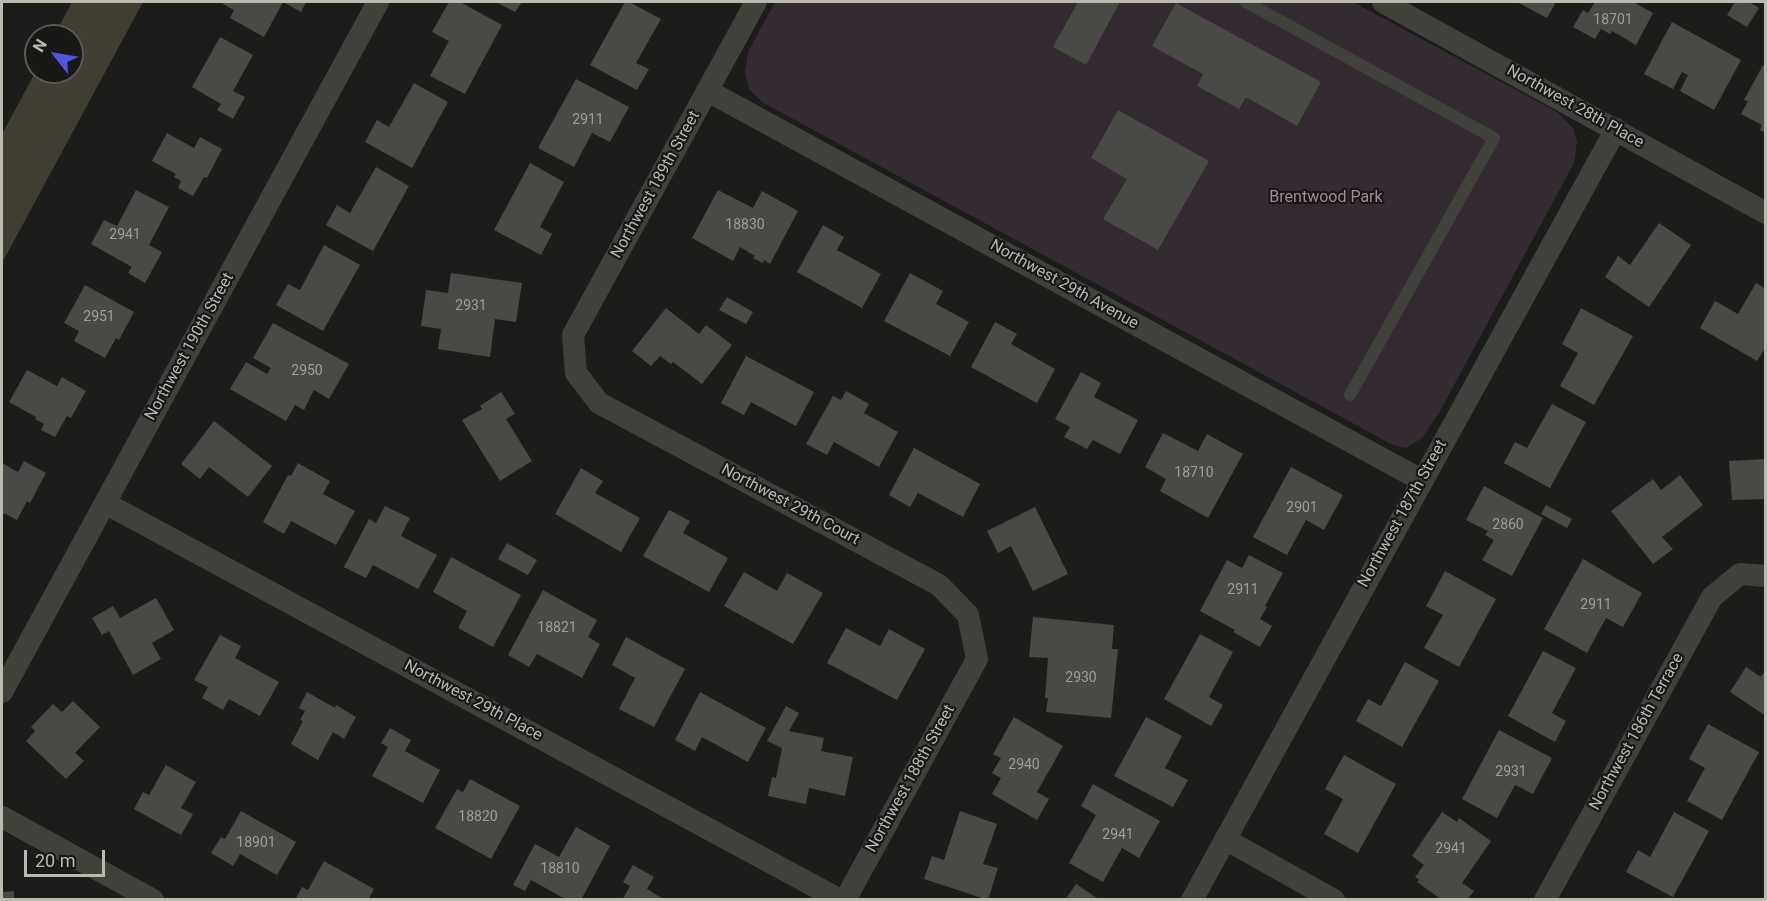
<!DOCTYPE html>
<html>
<head>
<meta charset="utf-8">
<style>
  body { margin:0 }
  #map { position:relative; width:1767px; height:901px; overflow:hidden; background:#1c1d1b; font-family:Roboto,sans-serif }
  canvas { display:block }
  .frame { position:absolute; inset:0; border:3px solid #babbaf; pointer-events:none }
  .north { position:absolute; left:24px; top:24px; width:60px; height:60px; box-sizing:border-box; background:#171816; border:2px solid #585953; border-radius:50%; rotate:301deg; font-size:16px; font-weight:700; line-height:24px; text-align:center; color:#babbaf }
  .north::after { content:''; display:block; margin:auto; width:21px; height:27px; background:#5454dc; clip-path:polygon(50% 0,100% 100%,50% 72%,0 100%) }
  .scale { position:absolute; left:24px; top:850px; width:81px; height:27px; box-sizing:border-box; border:3px solid #babbaf; border-top:0; padding-left:8px; font-size:18px; line-height:21px; white-space:nowrap; color:#babbaf; -webkit-text-stroke:4px #171816; paint-order:stroke }
</style>
</head>
<body>
<div id="map">
<canvas width="1767" height="901"></canvas>
<div class="frame"></div>
<div class="north">N</div>
<div class="scale">20 m</div>
</div>
<script>
const ctx = document.querySelector('canvas').getContext('2d');
ctx.lineJoin = 'round';
function fill(path, color) { ctx.fillStyle = color; ctx.fill(path, 'evenodd'); }
const toPath = rows => new Path2D(rows.map(r => 'M' + r).join(''));
function strokePath(path, color, width, dash) { ctx.strokeStyle = color; ctx.lineWidth = width; ctx.lineCap = dash ? 'butt' : 'round'; ctx.setLineDash(dash || []); ctx.stroke(path); }
function write(font, color, halo, rows, align = 'center') {
  ctx.font = font + ' Roboto,sans-serif'; ctx.lineWidth = 4.5; ctx.setLineDash([]); ctx.textBaseline = 'middle'; ctx.strokeStyle = halo; ctx.fillStyle = color; for (const [text, x, y, turn = 0] of rows) {
    ctx.save(); ctx.translate(x, y); ctx.rotate((+turn || 0) * Math.PI / 180); ctx.textAlign = isNaN(turn) ? turn : align; if (halo) ctx.strokeText(text, 0, 0); ctx.fillText(text, 0, 0); ctx.restore();
  }
}
const green = toPath([
  [775,2,1353,2,1557,112,1573,128,1577,142,1574,163,1439,413,1422,438,1406,448,1393,445,762,102,749,89,745,72,748,52]
]);
const water = toPath([
  [72,2,143,2,2,263,2,134,36,71,72,72,72,36,54,36]
]);
const building = toPath([
  [224,2,306,2,301,12,283,2,264,37,230,18,234,10,223,4],
  [449,2,460,2,502,25,465,94,430,76,449,41,432,32],
  [496,2,522,2,515,12],
  [625,2,629,2,661,19,636,63,649,69,637,90,590,65],
  [1078,2,1120,2,1086,65,1053,47],
  [1517,2,1556,2,1547,18],
  [1595,2,1633,2,1653,13,1636,45,1612,31,1610,34,1601,29,1595,39,1573,27,1583,10,1588,13],
  [1735,2,1749,2,1759,8,1747,27,1727,15],
  [1176,3,1321,82,1297,126,1246,97,1239,109,1197,86,1203,74,1152,46],
  [1672,22,1741,60,1714,110,1680,91,1688,75,1682,72,1673,89,1644,74],
  [220,37,253,55,233,91,245,97,233,119,217,110,221,104,192,87],
  [1763,65,1766,66,1766,133,1760,130,1762,125,1741,114,1748,101,1744,100],
  [576,79,629,107,610,142,592,133,574,167,538,148],
  [414,83,448,102,412,168,365,142,377,120,389,127],
  [1118,110,1209,161,1158,250,1103,219,1127,179,1091,158],
  [167,133,194,148,200,137,222,149,207,178,204,177,193,196,178,188,181,181,174,177,176,174,152,161],
  [530,163,564,182,540,227,552,234,541,255,494,230],
  [376,167,409,186,373,251,326,225,337,205,350,213],
  [136,190,169,207,149,245,162,252,145,283,128,273,132,267,91,244,104,220,117,226],
  [718,190,753,208,762,191,798,211,770,264,764,260,763,263,753,258,755,256,740,247,733,261,692,238],
  [1659,223,1691,245,1649,307,1605,277,1618,256,1630,265],
  [823,225,844,237,837,250,881,274,862,308,797,272],
  [324,245,360,265,323,331,276,305,288,284,300,290],
  [451,273,522,283,516,322,495,319,490,357,438,349,441,329,421,326,426,290,448,293],
  [910,273,943,291,936,304,969,322,950,356,884,321],
  [1756,283,1766,289,1766,347,1757,361,1700,328,1715,301,1738,314],
  [85,285,134,312,119,340,116,338,105,358,74,341,79,331,64,323],
  [727,297,753,312,746,324,719,310],
  [666,308,699,334,706,325,732,345,702,384,673,362,671,364,660,356,651,366,632,351],
  [1581,308,1633,336,1594,405,1560,386,1578,353,1562,344],
  [995,322,1017,334,1011,344,1055,369,1037,403,971,367],
  [273,323,349,364,329,399,314,390,304,410,295,405,286,421,230,389,246,362,267,374,271,368,253,358],
  [746,356,814,392,796,426,751,402,744,415,721,403],
  [27,370,57,386,62,377,86,391,71,418,67,416,55,437,41,430,44,424,35,419,36,417,9,402],
  [1081,372,1101,383,1094,397,1138,420,1120,454,1093,440,1087,449,1076,443,1064,437,1070,427,1055,419],
  [846,391,869,404,864,413,898,432,879,467,834,442,827,455,806,444,833,396,841,400],
  [501,392,515,414,506,419,532,461,500,481,462,420,482,409,480,406],
  [1552,404,1586,422,1550,488,1504,463,1515,442,1527,448],
  [214,421,272,466,248,497,209,467,200,479,181,464],
  [1163,433,1198,451,1207,434,1243,454,1208,518,1160,491,1166,479,1145,467],
  [914,448,980,484,963,517,918,493,910,507,889,495],
  [1766,459,1766,499,1732,500,1729,461],
  [24,461,46,473,30,503,27,501,17,520,4,513,2,518,2,463,18,472],
  [298,463,330,481,323,494,355,511,336,545,291,521,284,534,263,522,288,475,291,476],
  [1291,467,1343,495,1324,530,1306,520,1287,555,1253,537],
  [581,468,603,481,595,493,640,518,621,552,555,514],
  [1680,475,1703,505,1662,537,1673,549,1653,564,1611,511,1653,479,1661,490],
  [1484,486,1543,518,1512,576,1482,560,1494,540,1485,535,1488,531,1466,520],
  [1546,505,1572,519,1567,528,1541,514],
  [385,506,410,518,401,536,437,555,418,589,373,565,366,578,344,567,369,519,376,523],
  [1035,507,1068,574,1033,591,1011,546,998,553,987,531],
  [669,510,690,521,683,533,728,558,709,592,643,556],
  [507,543,537,560,528,575,498,559],
  [1249,555,1283,573,1265,606,1267,607,1260,619,1272,626,1260,647,1233,632,1235,630,1200,611,1227,560,1242,568],
  [451,557,521,595,493,647,458,628,467,611,433,592],
  [1583,559,1642,593,1623,627,1606,618,1587,653,1544,629],
  [1445,571,1496,599,1459,667,1424,648,1443,615,1426,606],
  [744,572,777,591,787,573,823,593,793,644,724,606],
  [543,590,597,620,588,637,600,644,582,678,537,654,529,667,508,655],
  [156,598,174,630,152,643,161,659,133,675,109,631,102,635,92,618,113,606,120,618],
  [1033,617,1114,625,1112,649,1118,649,1111,718,1046,712,1048,698,1045,698,1048,658,1029,657],
  [846,628,880,646,889,629,925,649,897,700,827,663],
  [1200,634,1233,652,1209,697,1223,705,1211,726,1164,699],
  [220,635,241,646,235,658,279,682,260,716,229,699,223,710,202,698,208,687,194,680],
  [626,637,685,669,654,727,619,709,635,678,612,665],
  [1543,651,1576,668,1552,713,1566,721,1555,742,1508,716],
  [1405,662,1439,681,1402,747,1356,721,1368,699,1381,706],
  [1746,667,1761,677,1766,669,1766,716,1730,692],
  [307,692,335,708,336,705,356,717,344,739,333,732,318,760,291,744,303,721,300,720,305,711,299,708],
  [700,692,766,728,748,762,702,737,695,751,675,740],
  [73,701,100,727,75,753,84,761,66,779,26,741,35,731,31,727,53,704,62,712],
  [786,706,799,713,789,731,824,738,821,751,853,757,845,796,809,788,806,804,768,796,772,777,776,778,782,748,767,741],
  [1014,717,1063,746,1037,792,1049,799,1037,820,992,794,1001,778,992,773,1001,758,993,754],
  [1146,717,1182,736,1165,768,1188,780,1173,807,1114,776],
  [1708,724,1759,752,1722,820,1687,801,1705,768,1689,759],
  [390,728,411,740,405,751,440,770,423,803,372,776,388,747,381,743],
  [1499,730,1552,758,1533,794,1515,785,1497,818,1462,799],
  [1344,755,1396,784,1358,853,1324,834,1343,799,1325,789],
  [166,765,196,782,181,808,193,814,181,835,134,809,143,792,149,795],
  [470,779,520,806,491,859,435,828,457,789,463,792],
  [1093,784,1160,821,1139,858,1122,848,1103,882,1069,863,1096,815,1081,806],
  [241,811,296,842,277,875,240,854,233,866,211,853,221,837,225,839],
  [960,811,997,824,983,864,998,868,988,900,924,879,932,856,944,860],
  [1442,812,1457,822,1459,818,1491,841,1462,883,1474,891,1467,900,1442,900,1417,882,1419,880,1415,877,1424,865,1412,856],
  [1674,812,1709,831,1673,897,1626,872,1638,850,1650,857],
  [576,827,610,846,581,900,567,900,531,880,525,891,513,885,535,844,559,857],
  [324,861,374,889,368,900,295,900,302,887,308,890],
  [633,865,654,877,647,889,665,900,622,900,630,886,623,882],
  [1076,884,1091,894,1099,900,1065,900],
  [14,891,14,900,2,900,2,892]
]);
const service = toPath([
  [1246,2,1494,138,1350,395]
]);
const minor = toPath([
  [756,2,573,335,576,373,599,403,939,585,968,615,977,659,845,900],
  [1383,2,1766,213],
  [708,91,1421,480],
  [105,503,840,900],
  [2,692,378,2],
  [2,817,153,900],
  [1225,839,1334,900],
  [1192,900,1616,129],
  [1545,900,1712,597,1740,574,1766,576]
]);
const numberNames = [
  ["18701",1613,20],
  ["2911",588,120],
  ["18830",745,225],
  ["2941",125,235],
  ["2931",471,306],
  ["2951",99,317],
  ["2950",307,371],
  ["18710",1194,473],
  ["2901",1302,508],
  ["2860",1508,525],
  ["2911",1243,590],
  ["2911",1596,605],
  ["18821",557,628],
  ["2930",1081,678],
  ["2940",1024,765],
  ["2931",1511,772],
  ["18820",478,817],
  ["2941",1118,835],
  ["18901",256,843],
  ["2941",1451,849],
  ["18810",560,869]
];
const streetNames = [
  ["Northwest 28th Place",1575,107,29],
  ["Northwest 189th Street",656,185,-61],
  ["Northwest 29th Avenue",1064,285,29],
  ["Northwest 190th Street",190,347,-61],
  ["Northwest 29th Court",790,505,28],
  ["Northwest 187th Street",1403,514,-61],
  ["Northwest 29th Place",473,701,28],
  ["Northwest 186th Terrace",1637,732,-61],
  ["Northwest 188th Street",911,779,-61]
];
const parkNames = [
  ["Brentwood Park",1326,198]
];
fill(green, '#332b31');
fill(water, '#403d32');
fill(building, '#494a45');
strokePath(service, '#41413c', 12);
strokePath(minor, '#41413c', 22);
write('14px', '#9e9f94', null, numberNames);
write('16px', '#babbaf', '#171816', streetNames);
write('16px', '#a38999', '#171816', parkNames);
</script>
</body>
</html>
